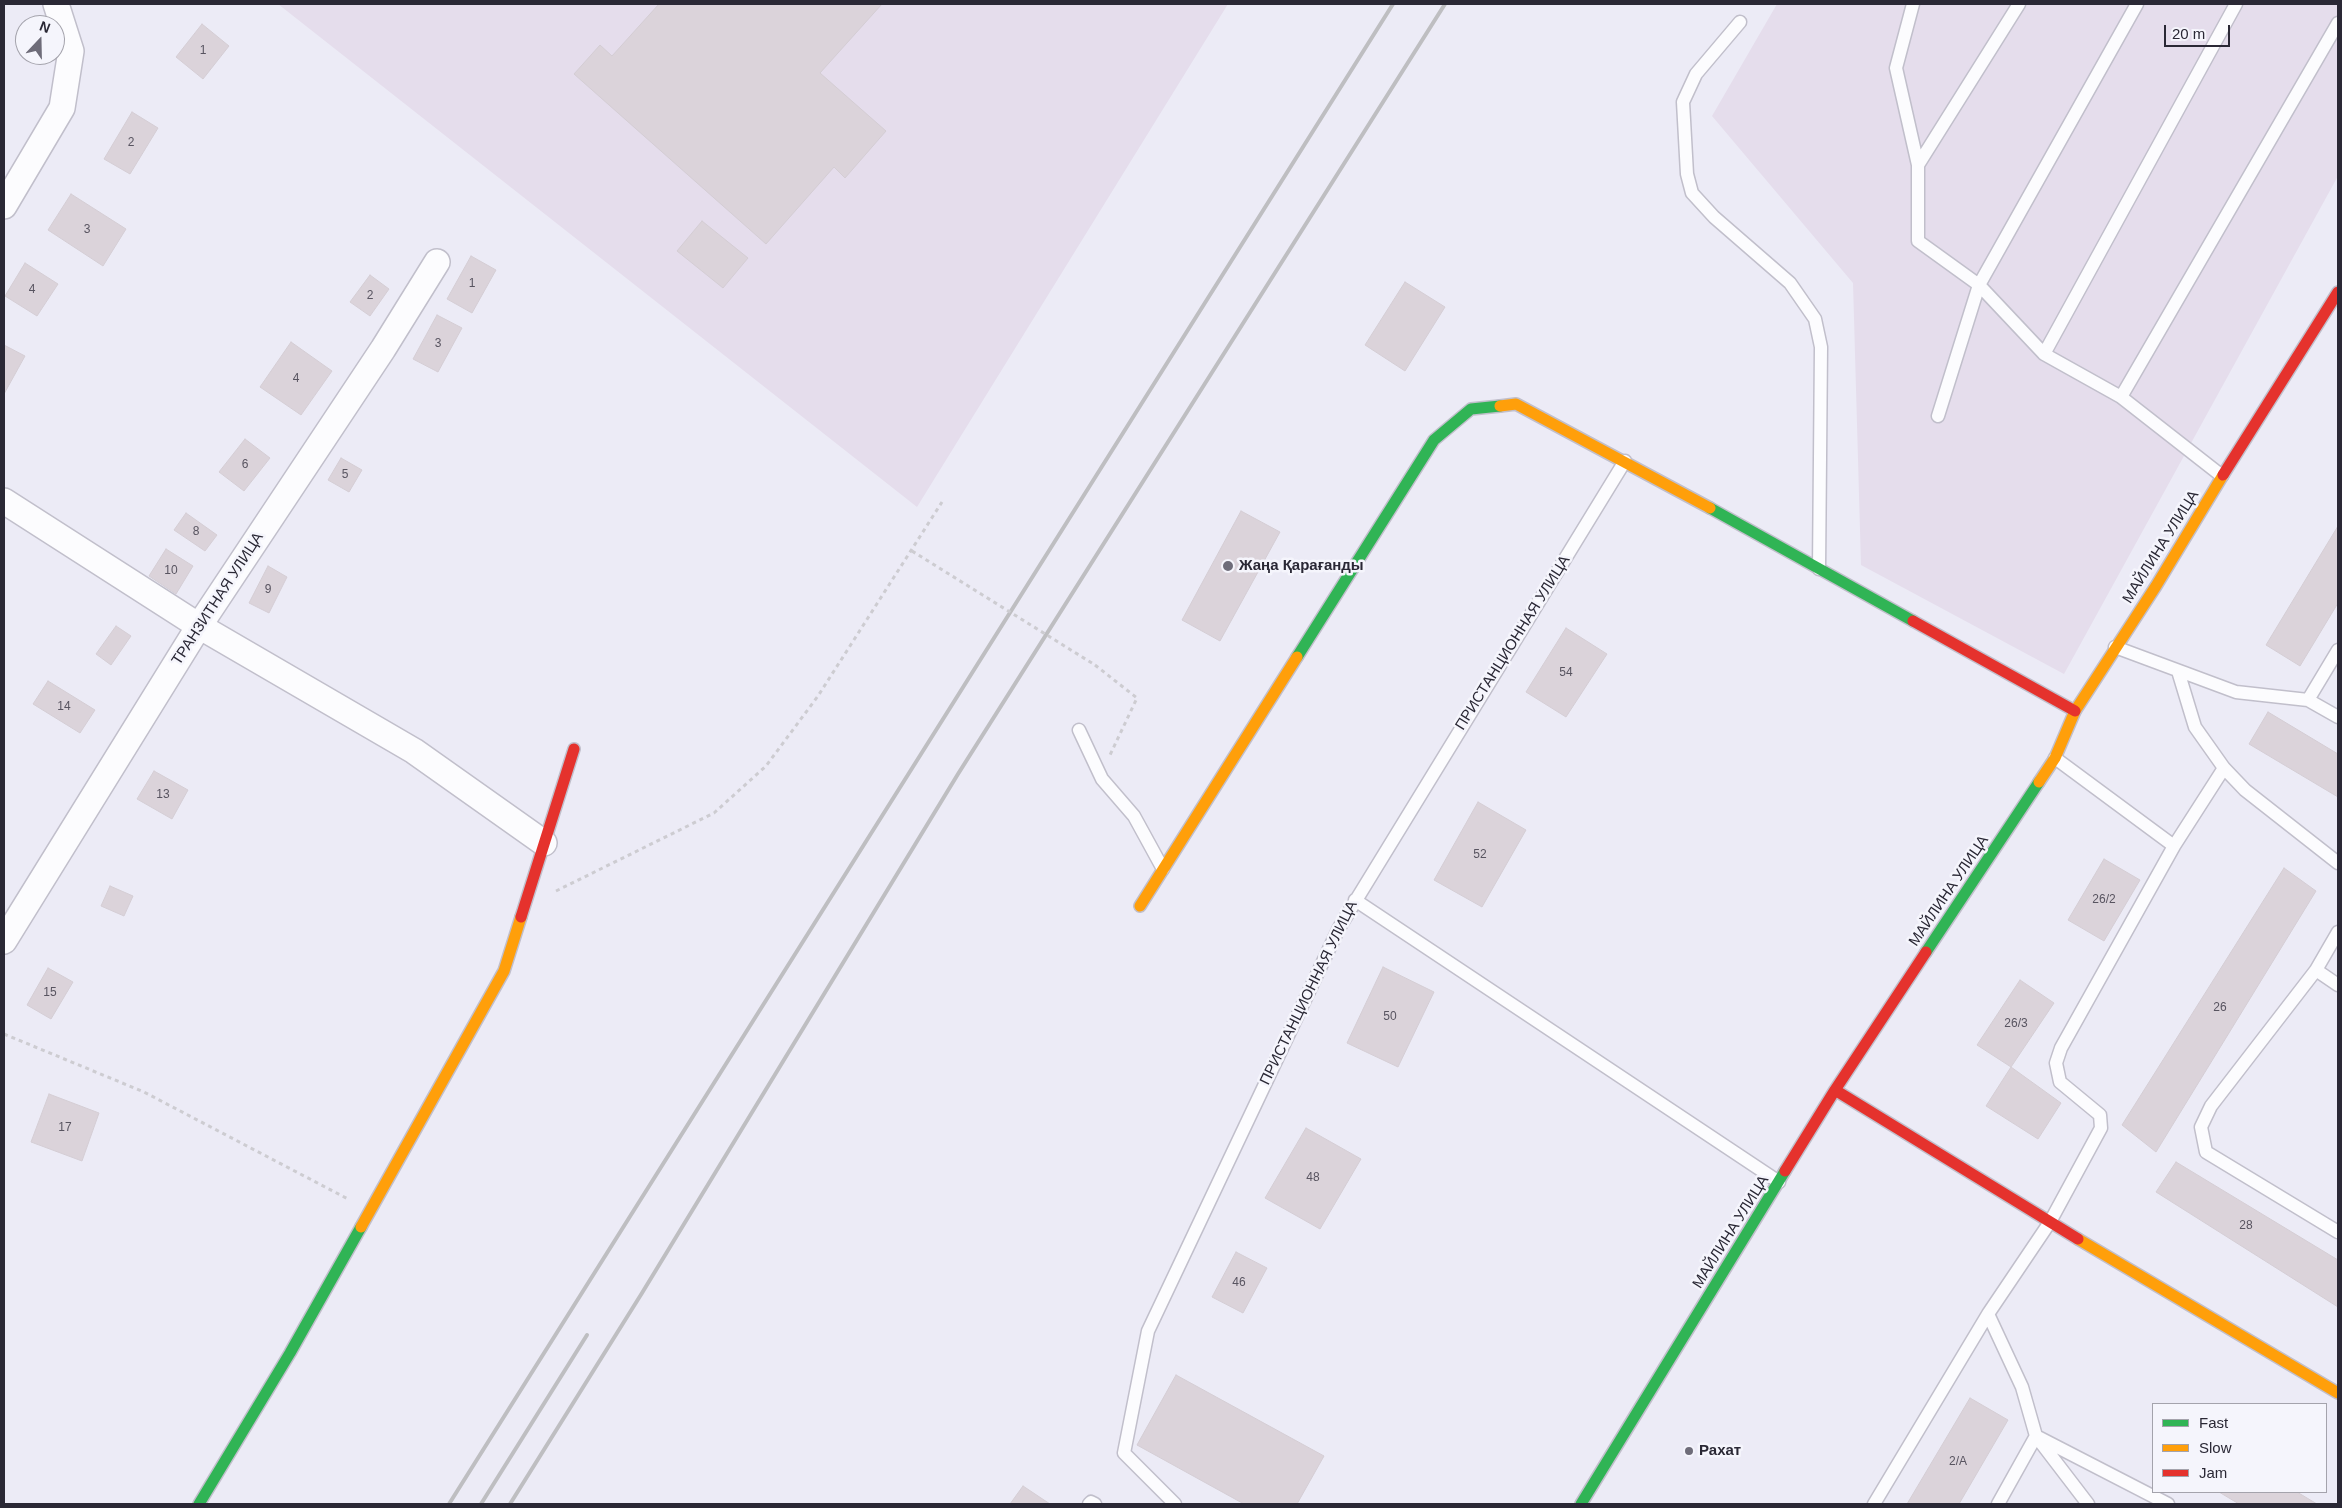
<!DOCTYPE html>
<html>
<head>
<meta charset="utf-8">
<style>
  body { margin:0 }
  #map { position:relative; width:2342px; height:1508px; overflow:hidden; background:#ecebf6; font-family:Arial,sans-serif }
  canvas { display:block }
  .frame { position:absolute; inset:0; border:5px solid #2a2835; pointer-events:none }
  .legend { position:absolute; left:2152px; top:1403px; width:175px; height:90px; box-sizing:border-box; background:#f5f5fc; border:1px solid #a4a3ac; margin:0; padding:6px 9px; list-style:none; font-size:15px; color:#2a2835 }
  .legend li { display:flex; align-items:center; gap:10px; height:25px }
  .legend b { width:25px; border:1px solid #a4a3ac }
  .north { position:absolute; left:15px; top:15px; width:50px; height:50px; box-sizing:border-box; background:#f5f5fc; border:1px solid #a4a3ac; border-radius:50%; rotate:21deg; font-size:14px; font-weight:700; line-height:20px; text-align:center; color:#2a2835 }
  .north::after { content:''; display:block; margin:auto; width:18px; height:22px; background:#6e6c79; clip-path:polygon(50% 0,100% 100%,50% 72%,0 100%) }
  .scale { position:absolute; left:2164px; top:25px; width:66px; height:22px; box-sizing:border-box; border:2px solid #2a2835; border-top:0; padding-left:6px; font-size:15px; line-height:18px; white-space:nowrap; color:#2a2835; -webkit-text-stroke:4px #f5f5fc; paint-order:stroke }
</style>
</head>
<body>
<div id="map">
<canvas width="2342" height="1508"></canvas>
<div class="frame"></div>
<ul class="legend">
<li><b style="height:6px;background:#30b455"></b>Fast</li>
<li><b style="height:6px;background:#ff9f0a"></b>Slow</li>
<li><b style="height:6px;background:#e5322d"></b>Jam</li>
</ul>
<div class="north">N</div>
<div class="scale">20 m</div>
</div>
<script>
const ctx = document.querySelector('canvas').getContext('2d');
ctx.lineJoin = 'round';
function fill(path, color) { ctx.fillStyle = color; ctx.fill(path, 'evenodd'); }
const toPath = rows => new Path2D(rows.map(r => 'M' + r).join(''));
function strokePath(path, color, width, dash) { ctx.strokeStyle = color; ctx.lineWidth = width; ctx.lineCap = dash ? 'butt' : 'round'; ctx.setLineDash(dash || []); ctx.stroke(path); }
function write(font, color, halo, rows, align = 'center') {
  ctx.font = font + ' Arial,sans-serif'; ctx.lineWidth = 5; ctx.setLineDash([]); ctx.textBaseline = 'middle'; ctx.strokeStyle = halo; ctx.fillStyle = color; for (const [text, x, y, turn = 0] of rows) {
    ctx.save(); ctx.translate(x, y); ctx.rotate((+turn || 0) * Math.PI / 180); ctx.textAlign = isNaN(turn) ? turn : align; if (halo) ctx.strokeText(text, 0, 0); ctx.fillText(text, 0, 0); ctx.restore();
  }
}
const industrial = toPath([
  [278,4,1228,4,917,507],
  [1777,4,2338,4,2338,176,2064,674,1861,565,1853,283,1712,116]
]);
const building = toPath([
  [659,4,882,4,820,73,886,131,845,178,834,167,766,244,574,74,600,45,612,56,659,4],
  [202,24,229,46,203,79,176,57,202,24],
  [132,112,158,128,130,174,104,159,132,112],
  [71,194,126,229,103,266,48,230,71,194],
  [702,221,748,258,723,288,677,251,702,221],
  [471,256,496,270,472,313,447,299,471,256],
  [25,263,58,284,37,316,5,296,25,263],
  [370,275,389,289,370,316,350,302,370,275],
  [1405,282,1445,307,1405,371,1365,345,1405,282],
  [437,315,462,328,438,372,413,359,437,315],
  [291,342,332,371,301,415,260,387,291,342],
  [4,345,25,356,4,394,4,345],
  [245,439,270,458,244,491,219,472,245,439],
  [341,458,362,470,349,492,328,480,341,458],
  [1241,511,1280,532,1220,641,1182,620,1241,511],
  [186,513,217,535,205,551,174,530,186,513],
  [2338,526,2338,603,2300,666,2266,645,2338,526],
  [166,549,193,566,176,594,149,576,166,549],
  [268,566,287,577,269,613,249,603,268,566],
  [116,626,131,636,111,665,96,654,116,626],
  [1566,628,1607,654,1566,717,1526,692,1566,628],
  [48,681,95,710,80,733,33,704,48,681],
  [2268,712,2338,754,2338,797,2249,744,2268,712],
  [154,771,188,790,172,819,137,799,154,771],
  [1478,802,1526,830,1482,907,1434,880,1478,802],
  [2104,859,2140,880,2104,941,2068,920,2104,859],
  [2284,868,2316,891,2156,1152,2122,1125,2284,868],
  [110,886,133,896,124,916,101,906,110,886],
  [1383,967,1434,992,1398,1067,1347,1043,1383,967],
  [48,968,73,982,51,1019,27,1005,48,968],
  [2020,980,2054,1003,2011,1067,1977,1045,2020,980],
  [2011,1067,2061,1103,2038,1139,1986,1106,2011,1067],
  [49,1094,99,1113,82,1161,31,1142,49,1094],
  [1306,1128,1361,1159,1320,1229,1265,1198,1306,1128],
  [2176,1162,2338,1260,2338,1307,2156,1192,2176,1162],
  [1236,1252,1267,1268,1243,1313,1212,1297,1236,1252],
  [1176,1375,1324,1456,1297,1504,1244,1504,1137,1445,1176,1375],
  [1970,1398,2008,1420,1959,1504,1907,1504,1970,1398],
  [1023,1486,1050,1504,1010,1504,1023,1486],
  [2219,1492,2297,1492,2317,1504,2239,1504,2219,1492]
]);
const path = toPath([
  [1095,665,1137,698,1110,755],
  [556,891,714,813,766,766,818,696,942,502],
  [4,1034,144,1092,348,1199]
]);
const lane = toPath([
  [1913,4,1896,68,1918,165,1918,241,1979,285,2044,354,2121,397,2222,476],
  [1740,22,1696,74,1683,102,1687,174,1692,193,1714,217,1790,283,1815,319,1821,347,1819,569],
  [1918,165,2019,4],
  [2044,354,2236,4],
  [2121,397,2338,23],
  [1938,416,1979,285,2137,4],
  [2115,647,2236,692,2308,700,2338,717],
  [2178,671,2195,727,2224,768,2245,790,2338,863],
  [2308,700,2338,650],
  [1079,730,1102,779,1134,816,1163,869],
  [2055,758,2174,846],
  [1355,900,1779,1182],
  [2338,932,2316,970,2211,1106,2201,1127,2206,1152,2338,1232],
  [2316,970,2338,985],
  [1988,1314,2022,1387,2036,1436,1998,1504],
  [2036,1436,2168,1504],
  [2039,1440,2088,1504],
  [1089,1504,1091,1502,1095,1504],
  [1175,1504,1124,1453,1148,1331,1339,928,1625,461],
  [1874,1504,1988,1314,2050,1222,2101,1128,2100,1115,2060,1082,2056,1063,2061,1048,2174,846,2224,768]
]);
const street = toPath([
  [4,206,62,108,71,51,56,4],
  [4,501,199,626,414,751,544,843],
  [4,941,199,626,383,349,437,262]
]);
const fast = toPath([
  [1710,508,1913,621],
  [1297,657,1434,440,1471,409,1500,406],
  [1926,952,2039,782],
  [199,1504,290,1353,361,1227],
  [1581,1504,1785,1171]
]);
const slow = toPath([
  [1500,406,1516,404,1710,508],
  [2039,782,2055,758,2075,711,2156,586,2223,475],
  [1140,906,1297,657],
  [361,1227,504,971,521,917],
  [2078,1239,2338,1393]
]);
const jam = toPath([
  [2223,475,2338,292],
  [1913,621,2075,711],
  [521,917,574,749],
  [1835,1090,2078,1239],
  [1785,1171,1835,1090,1926,952]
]);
const rail = toPath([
  [449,1504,1393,4],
  [481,1504,587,1335],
  [510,1504,642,1293,958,774,1445,4]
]);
const pathBridge = toPath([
  [912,551,1095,665]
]);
const markers = [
  [1228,566,6,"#6e6c79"],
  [1689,1451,5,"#6e6c79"]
];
const numberNames = [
  ["1",203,51],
  ["2",131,143],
  ["3",87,230],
  ["1",472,284],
  ["4",32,290],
  ["2",370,296],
  ["3",438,344],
  ["4",296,379],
  ["6",245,465],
  ["5",345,475],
  ["8",196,532],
  ["10",171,571],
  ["9",268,590],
  ["54",1566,673],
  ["14",64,707],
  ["13",163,795],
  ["52",1480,855],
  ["26/2",2104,900],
  ["15",50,993],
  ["26",2220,1008],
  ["50",1390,1017],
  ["26/3",2016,1024],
  ["17",65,1128],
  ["48",1313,1178],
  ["28",2246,1226],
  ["46",1239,1283],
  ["2/А",1958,1462]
];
const streetNames = [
  ["МАЙЛИНА УЛИЦА",2161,547,-58],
  ["ТРАНЗИТНАЯ УЛИЦА",218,599,-57],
  ["ПРИСТАНЦИОННАЯ УЛИЦА",1513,643,-58],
  ["МАЙЛИНА УЛИЦА",1949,891,-56],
  ["ПРИСТАНЦИОННАЯ УЛИЦА",1309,993,-64],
  ["МАЙЛИНА УЛИЦА",1731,1232,-58]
];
const poiNames = [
  ["Жаңа Қарағанды",1239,566],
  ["Рахат",1699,1451]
];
fill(industrial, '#e5ddec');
fill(building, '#dbd3da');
strokePath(building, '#d4cdd4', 1);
strokePath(lane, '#c1bfcb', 15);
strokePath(street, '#c1bfcb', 28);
strokePath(fast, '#c1bfcb', 14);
strokePath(slow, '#c1bfcb', 14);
strokePath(jam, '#c1bfcb', 14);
strokePath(path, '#cdccd1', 3, [4, 4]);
strokePath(lane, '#fcfcfe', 12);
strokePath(street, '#fcfcfe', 25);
strokePath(fast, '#30b455', 11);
strokePath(slow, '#ff9f0a', 11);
strokePath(jam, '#e5322d', 11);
strokePath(rail, '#bebec1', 4);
strokePath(pathBridge, '#cdccd1', 3, [4, 4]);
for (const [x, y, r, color] of markers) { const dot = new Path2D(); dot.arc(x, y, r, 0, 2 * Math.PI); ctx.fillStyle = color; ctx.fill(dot); strokePath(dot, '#f5f5fc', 2); }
write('12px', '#585460', null, numberNames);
write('15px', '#2a2835', '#f5f5fc', streetNames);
write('bold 15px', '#2a2835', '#f5f5fc', poiNames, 'left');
</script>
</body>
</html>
